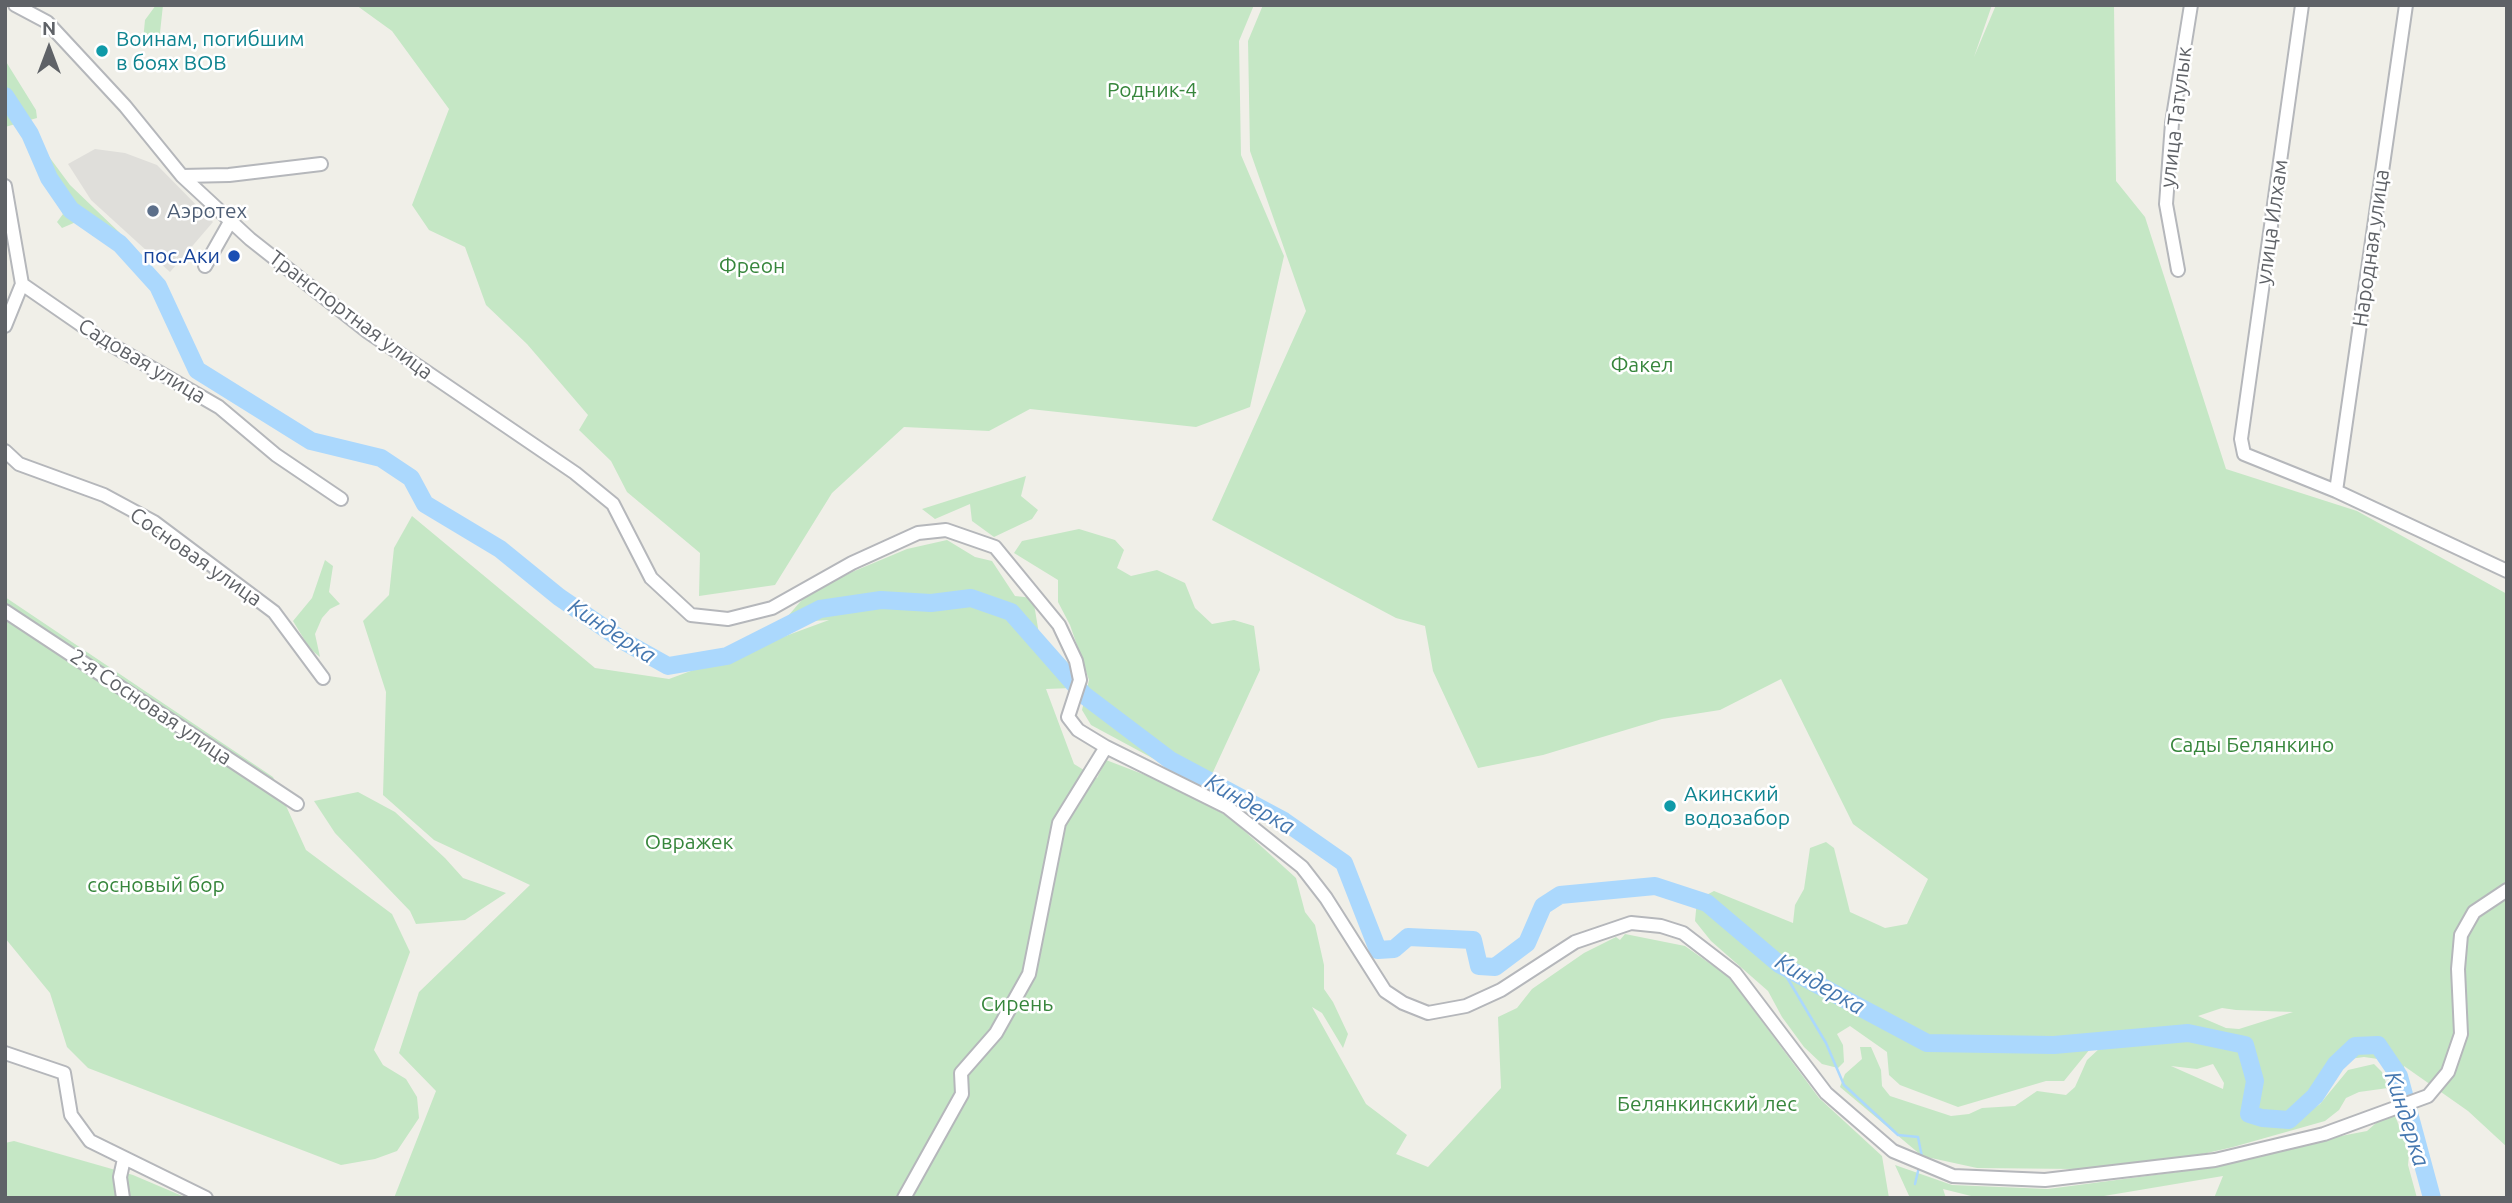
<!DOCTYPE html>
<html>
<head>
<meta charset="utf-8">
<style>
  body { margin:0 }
  #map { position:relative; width:2512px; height:1203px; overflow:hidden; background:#f0efe8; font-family:Ubuntu,sans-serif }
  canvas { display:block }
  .frame { position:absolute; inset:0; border:7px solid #5f6267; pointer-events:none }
  .north { position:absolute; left:14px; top:14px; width:70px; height:70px; -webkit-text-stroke:5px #fff; paint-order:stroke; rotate:0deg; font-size:19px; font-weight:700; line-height:28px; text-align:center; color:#5f6267 }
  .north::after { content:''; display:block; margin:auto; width:24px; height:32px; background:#5f6267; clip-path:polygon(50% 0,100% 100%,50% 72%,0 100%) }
</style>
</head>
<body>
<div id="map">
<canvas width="2512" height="1203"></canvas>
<div class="frame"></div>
<div class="north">N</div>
</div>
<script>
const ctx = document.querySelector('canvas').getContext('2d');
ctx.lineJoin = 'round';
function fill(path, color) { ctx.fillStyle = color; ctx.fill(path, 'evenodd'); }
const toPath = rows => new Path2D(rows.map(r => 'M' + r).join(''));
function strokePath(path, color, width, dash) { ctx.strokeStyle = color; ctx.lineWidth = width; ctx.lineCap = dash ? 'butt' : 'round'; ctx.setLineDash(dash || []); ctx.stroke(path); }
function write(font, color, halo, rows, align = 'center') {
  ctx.font = font + ' Ubuntu,sans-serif'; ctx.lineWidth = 5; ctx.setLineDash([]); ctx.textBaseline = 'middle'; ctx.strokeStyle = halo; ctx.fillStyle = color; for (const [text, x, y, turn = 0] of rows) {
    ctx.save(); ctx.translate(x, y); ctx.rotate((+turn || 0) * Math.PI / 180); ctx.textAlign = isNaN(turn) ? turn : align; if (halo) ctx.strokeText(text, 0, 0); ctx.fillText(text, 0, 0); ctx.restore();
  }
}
const industrial = toPath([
  [95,149,125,153,157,165,213,222,170,272,91,200,68,164]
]);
const green = toPath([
  [156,5,163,5,159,42,143,41,145,20],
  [356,5,1254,5,1239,41,1241,155,1284,256,1250,407,1196,427,1030,409,989,431,904,427,832,493,775,585,699,596,700,553,627,492,611,461,579,430,588,415,527,344,486,305,465,247,429,230,412,205,449,109,392,31],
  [1263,5,1992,5,1974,57,1996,5,2114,5,2116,181,2145,217,2226,469,2357,511,2507,594,2507,1147,2468,1111,2404,1066,2408,1091,2392,1091,2385,1069,2378,1059,2364,1057,2350,1059,2342,1066,2336,1080,2293,1121,2320,1104,2348,1070,2374,1064,2382,1072,2388,1088,2359,1092,2346,1098,2339,1110,2325,1121,2233,1147,2194,1156,2076,1169,1977,1168,1922,1156,1840,1087,1845,1074,1862,1059,1860,1047,1871,1047,1881,1070,1882,1086,1890,1096,1951,1116,1969,1114,1982,1108,2015,1106,2037,1091,2066,1095,2075,1087,2087,1060,2100,1048,2090,1049,2064,1081,2046,1081,1958,1107,1900,1085,1889,1075,1887,1052,1850,1026,1837,1034,1843,1045,1844,1062,1838,1068,1822,1064,1804,1047,1782,1017,1768,991,1711,941,1695,921,1697,900,1714,891,1793,923,1795,905,1804,889,1810,848,1826,842,1834,848,1850,912,1885,928,1907,924,1928,879,1853,824,1781,679,1720,710,1662,719,1543,755,1478,768,1433,671,1425,626,1396,618,1212,520,1306,311,1250,151,1248,41],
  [2222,1008,2236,1010,2293,1012,2239,1029,2226,1028,2198,1016],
  [2213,1064,2224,1083,2223,1089,2171,1066,2197,1069],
  [5,60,36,110,37,118,5,127],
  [38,154,47,154,70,185,120,233,112,239,93,236,76,222,62,228,57,222,63,214,37,170],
  [1026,476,1021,496,1038,510,1032,519,994,537,972,521,970,504,935,519,922,509],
  [412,516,595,668,669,679,829,620,812,621,788,616,806,595,852,572,907,549,947,540,975,557,992,561,1015,596,1033,598,1039,634,1070,665,1072,688,1046,689,1074,764,1097,778,1106,760,1166,783,1229,817,1296,878,1305,912,1315,925,1324,965,1324,989,1333,1002,1348,1034,1343,1048,1322,1013,1312,1007,1366,1104,1407,1135,1396,1154,1428,1167,1501,1088,1498,1017,1517,1008,1532,989,1584,953,1616,937,1620,940,1625,934,1685,946,1729,977,1819,1098,1882,1156,1889,1198,394,1198,436,1091,399,1053,419,992,530,885,434,840,383,795,386,692,363,621,389,595,394,548],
  [1079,529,1115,540,1124,550,1117,568,1131,576,1157,570,1185,583,1195,608,1212,624,1234,620,1254,626,1260,670,1213,772,1193,780,1091,725,1082,710,1089,680,1070,625,1058,602,1058,580,1014,553,1022,541],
  [325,560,333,566,329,592,340,604,330,609,322,618,315,634,320,657,310,649,293,621,312,598],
  [5,597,273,777,306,850,392,914,410,952,374,1050,383,1065,406,1079,417,1097,419,1118,397,1151,375,1159,341,1165,88,1068,67,1047,50,993,5,938],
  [358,792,395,812,445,858,463,878,506,893,465,920,416,924,410,911,335,833,314,801],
  [2395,1115,2409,1154,2408,1165,2417,1198,2214,1198,2223,1176,2092,1198,1979,1198,1943,1189,1946,1198,1910,1198,1895,1165,1952,1185,2048,1189,2215,1167,2320,1140,2367,1131,2384,1116],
  [14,1141,133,1175,187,1198,5,1198,5,1143]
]);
const stream = toPath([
  [1779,964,1826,1043,1844,1085,1898,1135,1918,1137,1922,1157],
  [1915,1184,1919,1167]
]);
const river = toPath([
  [5,96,30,134,49,178,71,210,120,244,158,286,197,370,311,441,381,458,411,478,425,504,500,549,559,597,625,642,668,666,727,656,820,609,881,600,931,603,971,598,1011,612,1084,695,1170,760,1284,821,1344,863,1378,950,1394,949,1408,937,1473,940,1479,966,1495,967,1527,943,1543,906,1560,895,1655,886,1707,903,1779,964,1927,1043,2054,1045,2188,1033,2245,1045,2255,1081,2249,1114,2262,1118,2289,1120,2315,1096,2336,1064,2355,1046,2378,1045,2399,1076,2432,1198]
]);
const minor = toPath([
  [15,5,47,22,125,106,182,176,250,239,368,332,575,473,613,504,651,578,691,615,728,619,772,608,852,563,918,533,946,530,995,547,1059,625,1076,661,1080,680,1068,717,1078,730,1106,747,1227,807,1302,867,1326,898,1385,991,1403,1003,1428,1013,1466,1006,1501,990,1575,942,1631,923,1661,926,1683,933,1735,973,1826,1093,1893,1151,1953,1176,2045,1180,2215,1160,2324,1134,2428,1096,2448,1072,2461,1034,2458,969,2461,935,2474,912,2507,890],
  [2302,5,2241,439,2244,454,2336,491,2507,571],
  [182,176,229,175,321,164],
  [5,186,22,284,103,340,219,407,276,455,341,499],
  [205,266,230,222],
  [2178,270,2166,204,2172,123,2191,5],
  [5,326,22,284],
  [5,451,19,464,104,495,154,522,274,612,323,678],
  [2336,491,2406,5],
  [5,611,297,804],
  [5,1053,64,1073,71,1115,90,1141,206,1198],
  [123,1198,120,1177,124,1159],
  [904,1198,962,1094,961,1073,996,1033,1029,974,1059,823,1106,747]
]);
const markers = [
  [102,51,7,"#0f9aa8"],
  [153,211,7,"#5c6f8a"],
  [234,256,7,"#1a4fb4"],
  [1670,806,7,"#0f9aa8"]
];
const cultureNames = [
  ["Воинам, погибшим",116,39],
  ["в боях ВОВ",116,63],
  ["Акинский",1684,794],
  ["водозабор",1684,818]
];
const parkNames = [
  ["Родник-4",1152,90],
  ["Фреон",752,266],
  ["Факел",1642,365],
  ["Сады Белянкино",2252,745],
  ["Овражек",689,842],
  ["сосновый бор",156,885],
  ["Сирень",1017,1004],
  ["Белянкинский лес",1707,1104]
];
const streetNames = [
  ["улица Татулык",2176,117,-83],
  ["улица Илхам",2272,222,-82],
  ["Народная улица",2371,248,-82],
  ["Транспортная улица",351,315,37],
  ["Садовая улица",142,361,31],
  ["Сосновая улица",196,557,35],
  ["2-я Сосновая улица",151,707,34]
];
const serviceNames = [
  ["Аэротех",167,211]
];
const transitNames = [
  ["пос.Аки",220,256]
];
const waterNames = [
  ["Киндерка",612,631,33],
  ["Киндерка",1250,804,30],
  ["Киндерка",1820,984,30],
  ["Киндерка",2407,1119,72]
];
fill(industrial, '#dfdeda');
fill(green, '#c5e7c5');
strokePath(stream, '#abd8fd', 2.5);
strokePath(river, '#abd8fd', 18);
strokePath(minor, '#b5b7bb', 16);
strokePath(minor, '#fff', 12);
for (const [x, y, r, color] of markers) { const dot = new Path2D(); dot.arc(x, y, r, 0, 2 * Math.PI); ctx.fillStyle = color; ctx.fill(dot); strokePath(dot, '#fff', 2.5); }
write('21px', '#0d838f', '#fff', cultureNames, 'left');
write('21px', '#37863c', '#fff', parkNames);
write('21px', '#5f6267', '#fff', streetNames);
write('21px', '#4e5e75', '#fff', serviceNames, 'left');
write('21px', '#164399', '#fff', transitNames, 'right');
write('italic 23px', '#4678b0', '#fff', waterNames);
</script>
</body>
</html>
